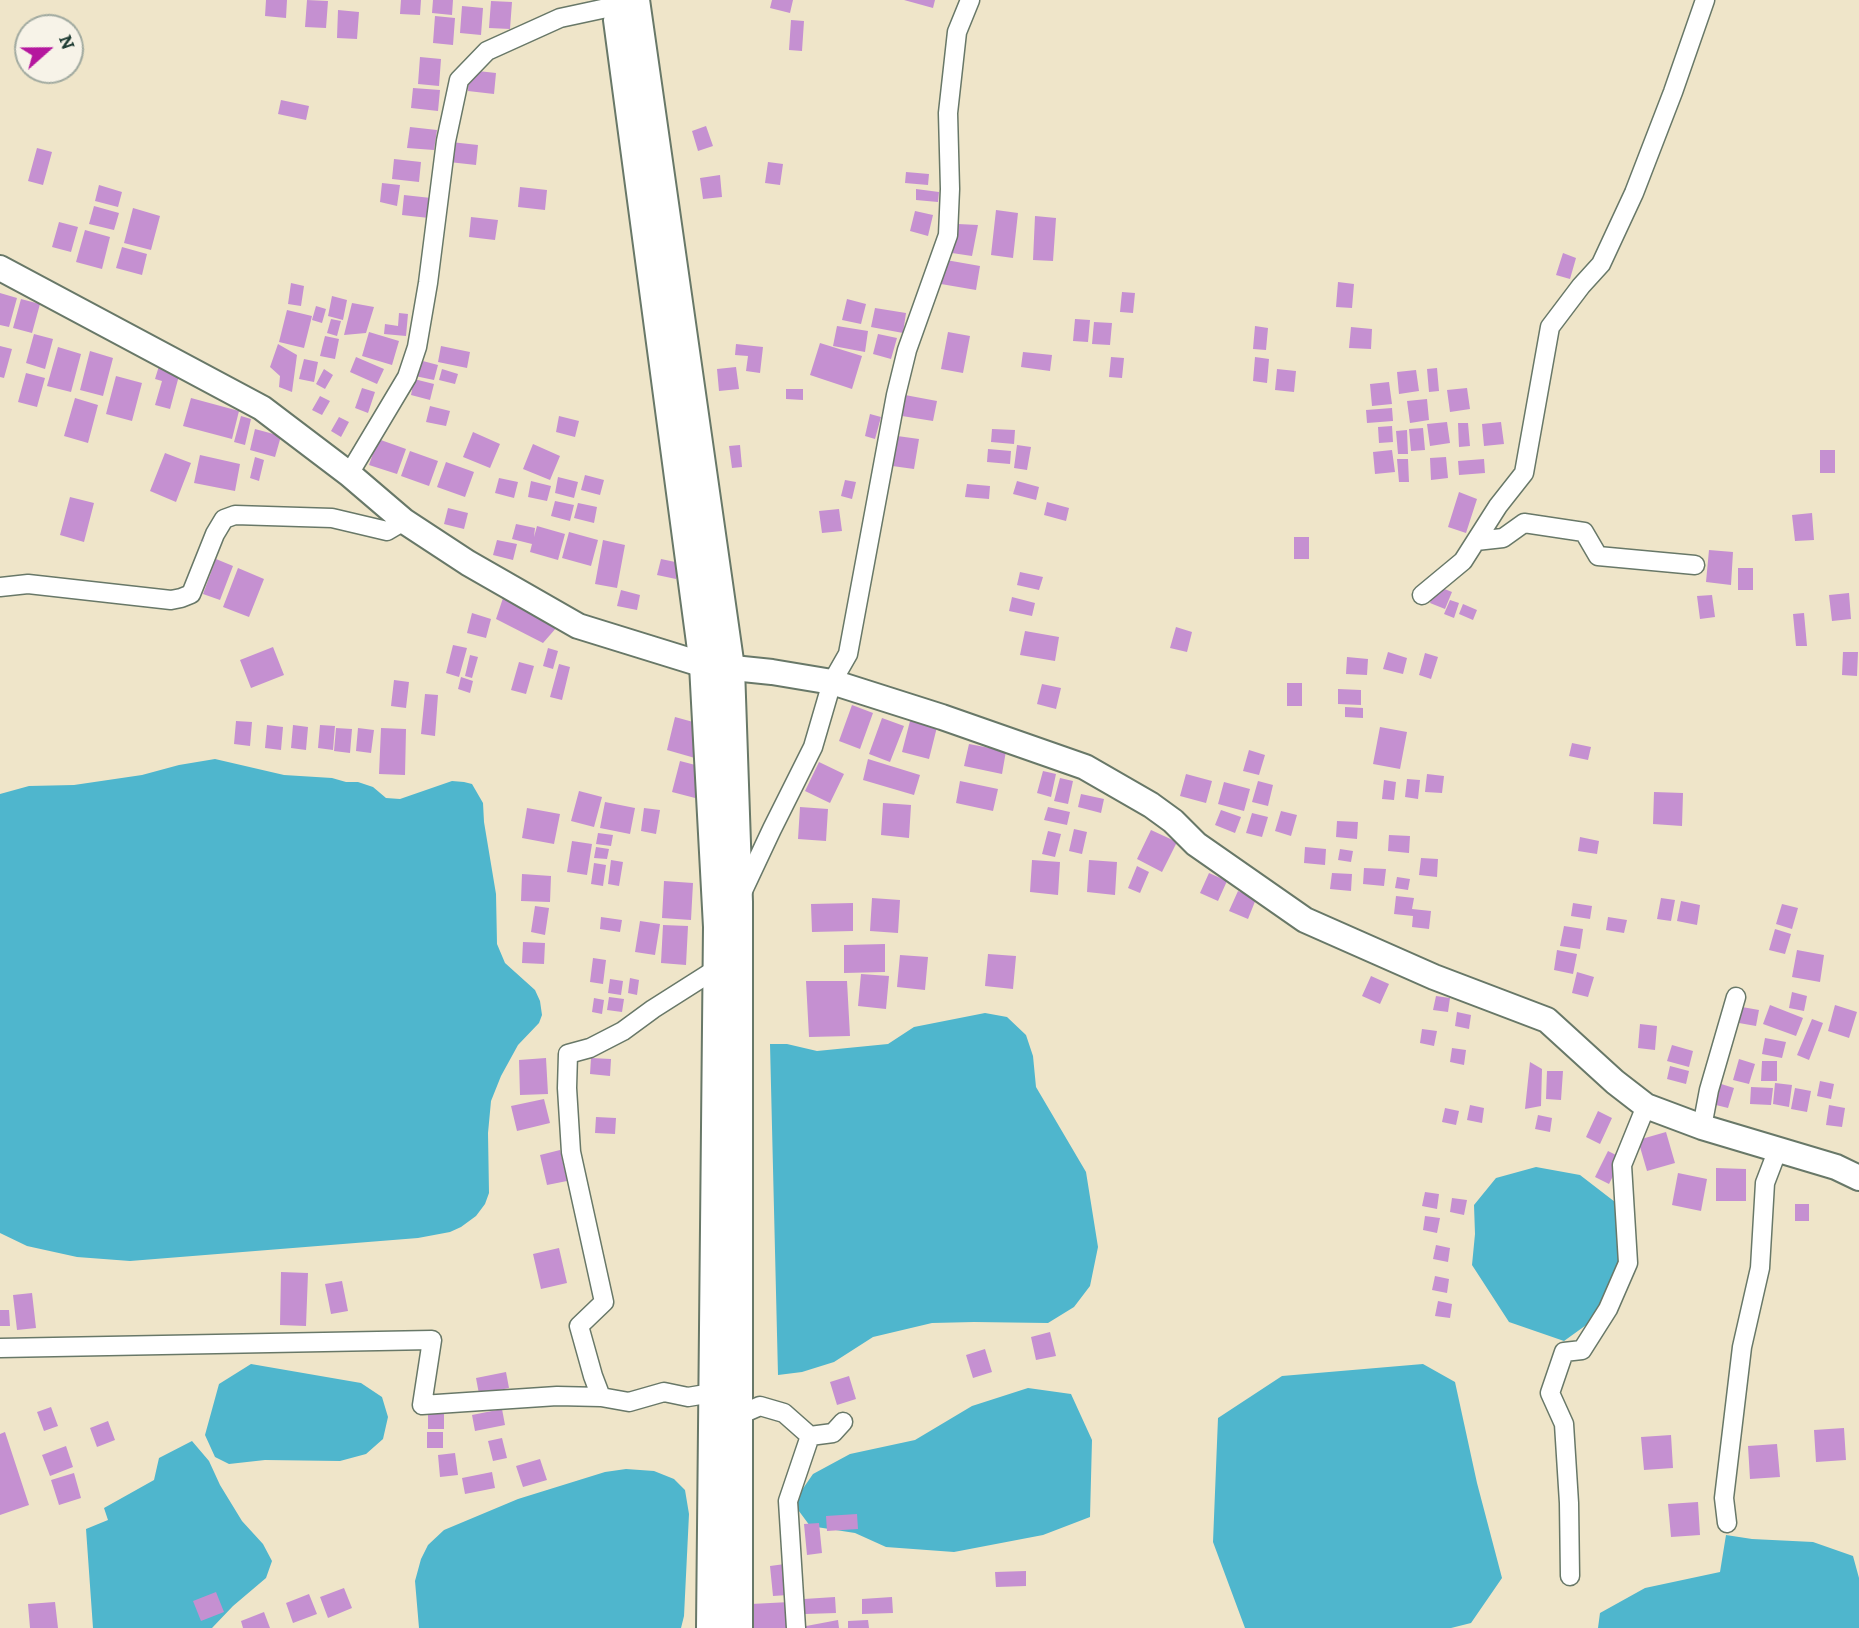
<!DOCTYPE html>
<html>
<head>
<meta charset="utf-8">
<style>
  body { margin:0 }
  #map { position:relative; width:1859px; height:1628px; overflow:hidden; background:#efe5c9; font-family:Alegreya,serif }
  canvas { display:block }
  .north { position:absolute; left:14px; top:14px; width:70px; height:70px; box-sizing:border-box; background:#f7f3e8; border:2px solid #a1aaa0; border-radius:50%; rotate:69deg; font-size:19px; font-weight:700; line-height:28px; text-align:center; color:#1f3d34 }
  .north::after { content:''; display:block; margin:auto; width:24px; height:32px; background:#b5179e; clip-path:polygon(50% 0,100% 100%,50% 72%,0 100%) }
</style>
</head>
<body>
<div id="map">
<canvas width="1859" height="1628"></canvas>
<div class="north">N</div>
</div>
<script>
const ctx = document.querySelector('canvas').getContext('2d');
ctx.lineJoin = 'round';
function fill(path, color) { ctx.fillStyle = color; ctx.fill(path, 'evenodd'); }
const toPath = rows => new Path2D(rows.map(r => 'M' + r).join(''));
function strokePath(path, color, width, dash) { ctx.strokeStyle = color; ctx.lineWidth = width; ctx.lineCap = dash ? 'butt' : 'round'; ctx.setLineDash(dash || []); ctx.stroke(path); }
const water = toPath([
  [215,759,284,775,332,778,346,782,358,782,373,787,386,798,400,799,452,781,464,782,472,784,483,803,484,822,496,894,497,944,505,963,535,990,540,1001,542,1015,539,1023,518,1045,501,1076,491,1101,488,1133,489,1193,485,1204,476,1216,461,1227,450,1232,418,1238,130,1261,77,1257,27,1246,0,1233,0,794,29,786,74,785,142,775,179,765],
  [985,1013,1007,1017,1026,1035,1033,1056,1036,1087,1086,1172,1098,1247,1090,1286,1074,1307,1048,1323,974,1322,932,1323,873,1337,834,1362,802,1372,778,1375,770,1044,787,1044,817,1051,888,1044,914,1027],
  [1536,1167,1580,1175,1615,1202,1623,1247,1609,1292,1589,1323,1564,1341,1509,1322,1472,1265,1475,1234,1474,1205,1496,1178],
  [251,1364,361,1383,382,1397,388,1417,383,1439,366,1454,340,1461,265,1460,229,1464,215,1457,205,1435,219,1384],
  [1423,1364,1455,1382,1477,1483,1502,1578,1471,1623,1451,1628,1245,1628,1213,1542,1218,1418,1282,1376],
  [1028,1388,1071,1394,1092,1440,1090,1517,1043,1535,954,1552,886,1547,855,1533,810,1526,793,1503,813,1474,850,1454,915,1440,972,1406],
  [192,1441,209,1461,220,1485,242,1521,263,1544,272,1561,266,1578,233,1606,212,1628,93,1628,86,1529,108,1520,104,1508,154,1480,159,1458],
  [626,1469,654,1471,674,1479,685,1490,689,1514,684,1616,681,1628,419,1628,415,1581,421,1559,428,1545,444,1530,518,1499,605,1472],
  [1726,1535,1752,1539,1813,1542,1853,1556,1859,1578,1859,1628,1598,1628,1600,1613,1645,1588,1720,1572]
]);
const building = toPath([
  [266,0,287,0,286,18,265,16],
  [307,0,328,1,326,28,305,27],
  [401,0,421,0,420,15,400,14],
  [433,0,453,0,452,15,432,13],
  [772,0,793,0,790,13,770,8],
  [904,0,935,0,933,8],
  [491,1,512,2,510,29,489,28],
  [462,6,483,8,481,35,460,33],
  [338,10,359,12,357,39,337,38],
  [435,16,455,18,453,45,433,43],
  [791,20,804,21,802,51,789,50],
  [420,57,441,59,439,86,418,84],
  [469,70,496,73,494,94,468,91],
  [413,88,440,90,438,111,411,108],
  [281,100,309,106,306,120,278,114],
  [706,126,713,146,698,151,692,131],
  [410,127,437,130,434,150,407,148],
  [451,142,478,145,476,165,449,162],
  [37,148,52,152,43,185,28,181],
  [394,159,421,162,419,182,392,179],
  [768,162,783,164,780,185,765,183],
  [906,172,929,174,928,185,905,183],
  [720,175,722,197,703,199,700,178],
  [382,183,400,185,397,206,380,202],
  [99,185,122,192,118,207,95,201],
  [520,187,547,190,545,210,518,207],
  [916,189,939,192,938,202,916,200],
  [404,195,431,198,429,218,402,215],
  [94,206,119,213,114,230,89,224],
  [133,208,160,216,151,250,124,243],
  [996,210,1018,213,1013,258,991,255],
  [915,211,933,215,928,236,910,231],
  [1035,216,1056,218,1053,261,1033,260],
  [471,217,498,220,495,240,469,237],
  [59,222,78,227,71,252,52,247],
  [958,224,978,225,972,256,952,253],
  [85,230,110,237,102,269,76,262],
  [122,247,147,254,142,275,116,268],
  [1563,253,1576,258,1570,279,1556,275],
  [946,260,980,266,976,290,941,284],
  [1338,282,1354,284,1352,308,1336,307],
  [291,283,304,286,301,306,288,304],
  [1122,292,1135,293,1133,313,1120,312],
  [0,293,17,298,9,327,0,325],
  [332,296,347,300,343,320,328,316],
  [21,299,40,304,32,333,13,328],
  [847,299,866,304,861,324,842,320],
  [352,303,374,307,366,333,344,335],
  [316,306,326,309,322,323,312,320],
  [875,308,906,313,903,333,871,327],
  [287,310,312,316,304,348,279,342],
  [399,313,408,314,406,336,384,334,385,324,398,326],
  [331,319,341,321,337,336,327,333],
  [1075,319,1090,320,1088,342,1073,341],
  [1094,322,1112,323,1110,345,1092,344],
  [837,326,868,331,865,352,833,346],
  [1255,326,1268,328,1266,350,1253,349],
  [1351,327,1372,329,1371,349,1349,348],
  [369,332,399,341,392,365,362,356],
  [948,332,970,336,963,373,941,369],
  [34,334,53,339,45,369,26,363],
  [878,334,897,338,891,359,873,354],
  [325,336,339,339,335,359,320,356],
  [820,343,862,356,852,389,810,375],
  [278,344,297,355,292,392,279,387,280,376,270,367],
  [736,344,763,347,760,373,746,371,748,356,735,355],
  [0,346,12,349,4,378,0,377],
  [441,346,470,352,467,368,438,362],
  [58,347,81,354,71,392,47,386],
  [90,351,113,358,103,396,80,390],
  [1023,352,1052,355,1050,371,1021,367],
  [356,357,384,369,377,384,350,372],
  [1111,357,1124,358,1122,378,1109,377],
  [1255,357,1269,359,1267,383,1253,381],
  [304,359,318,362,314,382,299,379],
  [419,360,438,365,434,380,415,376],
  [159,366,180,372,170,409,155,405,162,381,155,379],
  [736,367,739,389,719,391,717,369],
  [1437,368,1439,391,1429,392,1427,369],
  [324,369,333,375,325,389,316,384],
  [442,369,458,374,455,384,439,380],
  [1277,369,1296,371,1294,392,1275,390],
  [1416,370,1419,391,1399,394,1397,372],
  [26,373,45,378,37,407,18,402],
  [116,376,142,383,132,421,106,414],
  [414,379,434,384,430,400,411,395],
  [1389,382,1392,404,1372,406,1370,384],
  [362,388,375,392,368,413,355,408],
  [1467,388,1470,409,1450,412,1447,390],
  [786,389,803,389,803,400,786,399],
  [905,395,937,401,933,421,902,416],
  [320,396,330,401,322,415,312,410],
  [75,398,98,405,88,443,64,436],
  [191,398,239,411,232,439,183,426],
  [1427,399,1429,420,1410,423,1407,401],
  [430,406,450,411,446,426,426,422],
  [1392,408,1393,421,1367,423,1366,410],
  [870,414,881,417,875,439,865,436],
  [241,416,251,419,245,445,234,442],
  [559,416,579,421,575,437,556,432],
  [339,417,349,422,341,437,331,431],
  [1447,422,1450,443,1430,446,1427,424],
  [1501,422,1504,444,1484,446,1482,424],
  [1458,423,1468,423,1470,446,1459,447],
  [1392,426,1393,442,1379,443,1378,427],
  [1423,428,1425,450,1411,451,1409,429],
  [255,429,281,436,275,457,250,450],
  [992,429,1015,430,1014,444,991,442],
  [1407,430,1408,454,1398,454,1396,431],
  [473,432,500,444,490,468,463,457],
  [890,435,919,439,914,469,885,465],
  [378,439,406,449,397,474,369,465],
  [533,444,560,456,550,480,523,469],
  [740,445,742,467,732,468,729,446],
  [1017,445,1031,447,1027,470,1014,468],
  [988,449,1011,451,1010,464,987,462],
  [1392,450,1395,472,1375,474,1373,452],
  [1820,450,1835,450,1835,473,1820,473],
  [410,451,438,461,429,486,401,476],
  [165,453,191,463,176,502,150,491],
  [200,455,240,464,235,491,194,483],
  [255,457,264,460,259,481,250,478],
  [1446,457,1448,478,1431,480,1430,458],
  [1397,459,1408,459,1409,482,1399,482],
  [1484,459,1485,473,1459,475,1458,461],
  [446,462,474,472,465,497,437,487],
  [585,475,604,480,600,495,581,490],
  [558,477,578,482,574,498,555,493],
  [499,478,518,482,514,498,495,493],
  [845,480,856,482,852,499,841,496],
  [531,481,551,486,547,501,528,497],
  [1017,481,1039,487,1036,500,1013,494],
  [967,484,990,486,989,499,965,497],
  [1459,492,1477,499,1466,533,1448,527],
  [70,497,94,503,84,542,60,535],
  [555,501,574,505,570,521,551,516],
  [1047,502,1069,508,1066,521,1044,515],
  [578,503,597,507,594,523,574,518],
  [448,508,468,513,464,529,444,524],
  [839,509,842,531,822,533,819,511],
  [1812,513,1814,540,1795,541,1792,515],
  [516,524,535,528,534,537,537,526,565,534,558,560,530,552,532,544,512,539],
  [569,532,598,540,591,566,562,558],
  [1294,537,1309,537,1309,559,1294,559],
  [497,540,517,544,513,560,493,555],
  [603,540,625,545,617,588,595,584],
  [1709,550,1733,552,1731,585,1706,582],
  [216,559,233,566,220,600,203,594],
  [661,559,680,563,676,579,657,575],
  [238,568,264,579,249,617,223,607],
  [1738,568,1753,568,1753,590,1738,590],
  [1020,572,1043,577,1039,590,1017,585],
  [1437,586,1452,592,1445,609,1430,603],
  [621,590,640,595,637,610,617,606],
  [1849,593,1851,619,1832,621,1829,595],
  [1712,595,1715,617,1700,619,1697,596],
  [1012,597,1035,603,1032,616,1009,611],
  [503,598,557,627,543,643,496,619],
  [1450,600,1459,603,1454,618,1444,614],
  [1463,604,1477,610,1473,620,1459,614],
  [472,613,491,619,486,638,467,633],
  [1804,613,1807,646,1796,646,1793,614],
  [1176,627,1192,632,1187,652,1170,648],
  [1025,631,1059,637,1055,661,1020,655],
  [453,645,467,648,459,677,446,673],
  [273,647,284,675,251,688,240,660],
  [548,648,558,651,553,669,543,666],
  [1388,652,1407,658,1403,674,1383,669],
  [1843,652,1858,652,1857,676,1842,675],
  [1425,653,1438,657,1431,679,1419,675],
  [470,655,478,657,472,678,465,676],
  [1347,657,1368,659,1367,675,1346,674],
  [519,662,534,666,526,694,511,690],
  [559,664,570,667,562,700,550,697],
  [461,677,473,681,470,693,458,689],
  [394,680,409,682,406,708,391,706],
  [1287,683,1302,683,1302,706,1287,706],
  [1042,684,1061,688,1056,709,1037,704],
  [1338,689,1361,690,1361,705,1338,704],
  [425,694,438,695,435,736,421,734],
  [852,705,873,713,860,749,839,741],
  [1345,707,1363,708,1363,718,1345,717],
  [675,717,704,725,695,758,667,750],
  [882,718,904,726,890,762,869,754],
  [236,721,252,722,250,746,234,744],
  [910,721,937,727,929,759,902,752],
  [267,725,283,727,281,750,265,748],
  [293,725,308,727,306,750,291,748],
  [320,725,335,726,333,750,318,748],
  [1380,727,1407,732,1400,769,1373,764],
  [336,728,352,729,350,753,334,751],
  [358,728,374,730,371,753,356,751],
  [381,728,406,729,405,775,379,774],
  [1572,743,1591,747,1588,760,1569,756],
  [969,744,1006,751,1002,774,964,766],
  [1249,750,1265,755,1259,775,1243,771],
  [868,759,920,775,914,795,863,780],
  [680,761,707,768,699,799,672,792],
  [819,762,844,774,830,803,805,791],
  [1043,771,1056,774,1051,797,1037,793],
  [1186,774,1212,781,1206,803,1180,796],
  [1427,774,1444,776,1442,793,1425,792],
  [1060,778,1073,781,1068,804,1054,801],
  [1407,779,1420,780,1418,799,1405,797],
  [1384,780,1396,782,1394,800,1382,799],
  [960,781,998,789,993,811,956,803],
  [1258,781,1273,785,1268,806,1252,802],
  [1224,782,1250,789,1244,811,1218,804],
  [579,791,602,797,594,827,571,821],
  [1654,792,1683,793,1682,826,1653,824],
  [1081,794,1104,799,1101,813,1078,807],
  [605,802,635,808,630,834,600,828],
  [883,803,911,805,909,838,881,835],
  [800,807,828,809,826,841,798,839],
  [1048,807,1070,812,1067,825,1044,820],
  [527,808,560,814,554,844,522,838],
  [644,808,660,810,656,834,641,831],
  [1221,810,1241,817,1235,833,1215,825],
  [1281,811,1297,815,1291,836,1275,831],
  [1252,813,1268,817,1262,837,1246,833],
  [1337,821,1358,822,1357,839,1336,837],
  [1074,829,1087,832,1082,854,1069,851],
  [1151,830,1177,842,1162,872,1137,859],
  [1048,831,1061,834,1055,857,1042,854],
  [598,833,613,835,611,846,596,844],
  [1389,835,1410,836,1409,853,1388,851],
  [1580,837,1599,841,1597,854,1578,851],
  [572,841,592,844,587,875,567,872],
  [596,847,609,849,607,859,594,858],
  [1305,847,1326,849,1325,865,1304,863],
  [1340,849,1353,851,1351,862,1338,860],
  [1421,858,1438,859,1437,877,1419,875],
  [611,860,623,862,619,886,608,884],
  [1032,860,1060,862,1058,895,1030,892],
  [1089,860,1117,862,1115,895,1087,892],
  [594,863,606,865,603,886,591,884],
  [1137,866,1149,872,1140,893,1128,888],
  [1364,868,1386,869,1384,886,1363,884],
  [1209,873,1227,881,1218,901,1200,893],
  [1332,873,1352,874,1351,891,1330,889],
  [522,874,551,876,550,902,521,901],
  [1397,877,1410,879,1408,890,1395,888],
  [664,881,693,883,691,920,662,918],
  [1238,891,1256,899,1248,919,1229,911],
  [1396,896,1414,898,1412,909,1431,911,1429,929,1412,927,1413,916,1394,914],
  [872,898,900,900,898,933,870,931],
  [1661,898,1675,900,1671,921,1657,919],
  [1681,901,1700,905,1697,925,1677,921],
  [853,903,853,931,812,932,811,904],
  [1573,903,1592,906,1590,919,1571,916],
  [1782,904,1798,908,1792,929,1776,924],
  [535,906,549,908,545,935,531,932],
  [601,917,622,920,620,932,600,929],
  [1608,917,1627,920,1624,933,1606,930],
  [640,921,660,924,655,955,635,952],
  [663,925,688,926,686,965,661,963],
  [1564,926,1583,929,1580,949,1560,946],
  [1775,929,1791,934,1785,954,1769,950],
  [523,942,545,943,544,964,522,963],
  [885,944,885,972,844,973,844,945],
  [1557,950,1577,954,1573,974,1554,970],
  [1797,950,1824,955,1820,982,1792,977],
  [988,954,1016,956,1013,989,985,986],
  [900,955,928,957,925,990,897,987],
  [593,958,606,960,603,984,590,982],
  [1577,972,1594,977,1588,997,1572,993],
  [861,974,889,976,886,1009,858,1006],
  [1371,976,1389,984,1380,1004,1362,996],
  [630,978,639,980,637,995,628,993],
  [610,979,623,981,621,995,608,993],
  [806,981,847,981,850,1036,809,1037],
  [1792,992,1807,996,1804,1011,1789,1008],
  [1436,996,1450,998,1448,1012,1433,1010],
  [609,997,624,999,622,1012,607,1010],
  [594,998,604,1000,602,1014,592,1012],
  [1770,1005,1803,1018,1796,1036,1763,1024],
  [1835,1005,1857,1012,1849,1038,1828,1031],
  [1742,1007,1759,1010,1756,1026,1739,1023],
  [1457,1012,1471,1015,1469,1029,1455,1026],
  [1812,1019,1823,1023,1809,1060,1797,1055],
  [1640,1024,1657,1026,1655,1050,1638,1048],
  [1422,1029,1437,1031,1434,1046,1420,1043],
  [1765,1038,1786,1042,1782,1058,1762,1054],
  [1672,1045,1693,1051,1689,1067,1667,1061],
  [1452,1048,1466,1050,1464,1065,1450,1062],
  [546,1058,548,1094,520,1095,519,1060],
  [591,1058,611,1059,610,1076,590,1074],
  [1739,1059,1755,1064,1749,1084,1733,1080],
  [1762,1061,1777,1061,1777,1081,1761,1081],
  [1530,1062,1542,1069,1541,1106,1525,1109],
  [1670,1066,1689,1071,1686,1084,1667,1079],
  [1547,1071,1563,1071,1561,1100,1546,1099],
  [1820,1081,1834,1084,1831,1099,1817,1096],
  [1718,1083,1734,1088,1728,1108,1712,1104],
  [1775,1083,1792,1085,1789,1107,1773,1104],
  [1751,1087,1773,1088,1771,1105,1750,1104],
  [1795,1088,1811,1091,1807,1112,1791,1109],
  [544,1099,550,1123,517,1131,511,1106],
  [1470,1105,1484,1108,1482,1123,1467,1120],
  [1829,1105,1845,1108,1842,1127,1826,1125],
  [1445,1108,1459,1111,1456,1125,1442,1122],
  [1598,1111,1612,1118,1600,1144,1586,1137],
  [1538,1115,1552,1118,1550,1132,1535,1129],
  [596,1117,616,1118,615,1134,595,1133],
  [1666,1132,1675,1163,1647,1171,1638,1140],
  [560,1150,567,1181,547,1185,540,1155],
  [1608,1151,1622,1158,1609,1184,1595,1177],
  [1716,1168,1746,1169,1746,1201,1716,1201],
  [1678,1173,1707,1179,1701,1211,1672,1205],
  [1425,1192,1439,1194,1437,1209,1422,1206],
  [1452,1198,1467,1200,1464,1215,1450,1212],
  [1795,1204,1809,1204,1809,1221,1795,1221],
  [1425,1216,1440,1218,1437,1233,1423,1230],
  [1436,1245,1450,1248,1448,1262,1433,1259],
  [559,1248,567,1283,541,1289,533,1254],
  [281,1272,308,1273,306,1326,280,1325],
  [1435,1276,1449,1279,1447,1293,1432,1290],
  [342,1281,348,1311,331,1314,325,1284],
  [32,1293,36,1328,17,1330,13,1295],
  [1438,1301,1452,1304,1450,1318,1435,1316],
  [0,1310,9,1310,10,1326,0,1326],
  [1050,1332,1056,1356,1036,1360,1031,1337],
  [985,1349,992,1372,973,1378,966,1355],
  [506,1372,509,1388,479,1394,476,1378],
  [849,1376,856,1399,837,1405,830,1382],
  [51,1407,58,1426,44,1431,37,1412],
  [502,1409,505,1425,475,1431,472,1415],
  [428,1412,444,1412,444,1429,428,1429],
  [108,1421,115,1440,97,1447,90,1428],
  [1844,1428,1846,1460,1816,1462,1814,1430],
  [5,1432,29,1505,0,1515,0,1434],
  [427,1432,443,1432,443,1448,427,1448],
  [1671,1435,1673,1468,1644,1470,1641,1437],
  [502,1438,507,1458,493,1461,488,1441],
  [1777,1444,1780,1477,1750,1479,1748,1446],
  [66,1446,73,1467,50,1476,42,1455],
  [455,1453,458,1475,440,1477,438,1455],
  [540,1459,547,1480,523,1487,516,1466],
  [492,1472,495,1488,465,1494,462,1478],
  [74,1473,81,1498,59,1505,51,1480],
  [1698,1502,1700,1535,1671,1537,1668,1504],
  [857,1514,858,1529,827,1531,826,1516],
  [819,1523,822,1553,807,1555,804,1524],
  [785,1564,788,1595,773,1596,770,1566],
  [1026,1571,1026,1586,996,1587,995,1572],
  [344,1588,352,1608,328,1618,320,1597],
  [216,1592,224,1612,201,1621,193,1601],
  [309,1594,317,1614,293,1623,286,1603],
  [835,1597,836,1613,805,1614,804,1599],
  [892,1597,893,1613,862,1614,862,1599],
  [55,1602,58,1628,30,1628,28,1604],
  [790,1602,791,1628,752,1628,751,1604],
  [264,1612,270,1628,243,1628,241,1621],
  [838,1620,839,1628,801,1628,801,1627],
  [868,1620,869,1628,848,1628,848,1621]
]);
const street = toPath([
  [349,474,407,377,417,347,428,283,446,141,459,80,487,51,560,18,616,6,636,6],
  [1476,541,1503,538,1524,523,1584,532,1598,556,1695,565],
  [0,587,28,584,171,600,181,598,191,594,215,534,224,519,235,515,332,518,387,531,404,521],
  [1422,595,1463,561,1498,506,1524,473,1550,327,1581,286,1601,264,1634,193,1673,92,1705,0],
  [741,895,772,829,813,747,832,682,848,654,896,395,907,350,948,235,950,189,948,113,957,32,970,0],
  [1702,1127,1709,1090,1736,997],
  [0,1348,432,1340,422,1405,557,1396,601,1397],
  [712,1393,688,1397,664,1392,629,1402,601,1397,593,1376,579,1326,604,1302,571,1152,567,1088,568,1054,590,1048,623,1031,653,1009,716,969,725,966],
  [737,1416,760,1406,784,1413,810,1436,788,1501,796,1628],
  [810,1436,833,1433,843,1422],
  [1727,1523,1724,1498,1742,1347,1760,1268,1765,1183,1778,1149],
  [1570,1576,1569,1503,1564,1424,1550,1393,1564,1352,1582,1350,1608,1309,1628,1263,1622,1165,1646,1106]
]);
const secondary = toPath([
  [0,268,262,408,349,474,404,521,468,563,578,626,704,665,772,672,832,682,942,717,1085,767,1151,805,1173,821,1196,844,1305,920,1434,977,1547,1020,1615,1082,1646,1106,1702,1127,1836,1167,1859,1178]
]);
const primary = toPath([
  [635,0,730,668,738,902,738,1628],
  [618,20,704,665,718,927,711,1628]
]);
fill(water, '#4fb6cd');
fill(building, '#c590d1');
strokePath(street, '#687868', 21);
strokePath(secondary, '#687868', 28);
strokePath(primary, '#687868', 32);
strokePath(street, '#fff', 18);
strokePath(secondary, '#fff', 24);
strokePath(primary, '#fff', 28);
</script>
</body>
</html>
